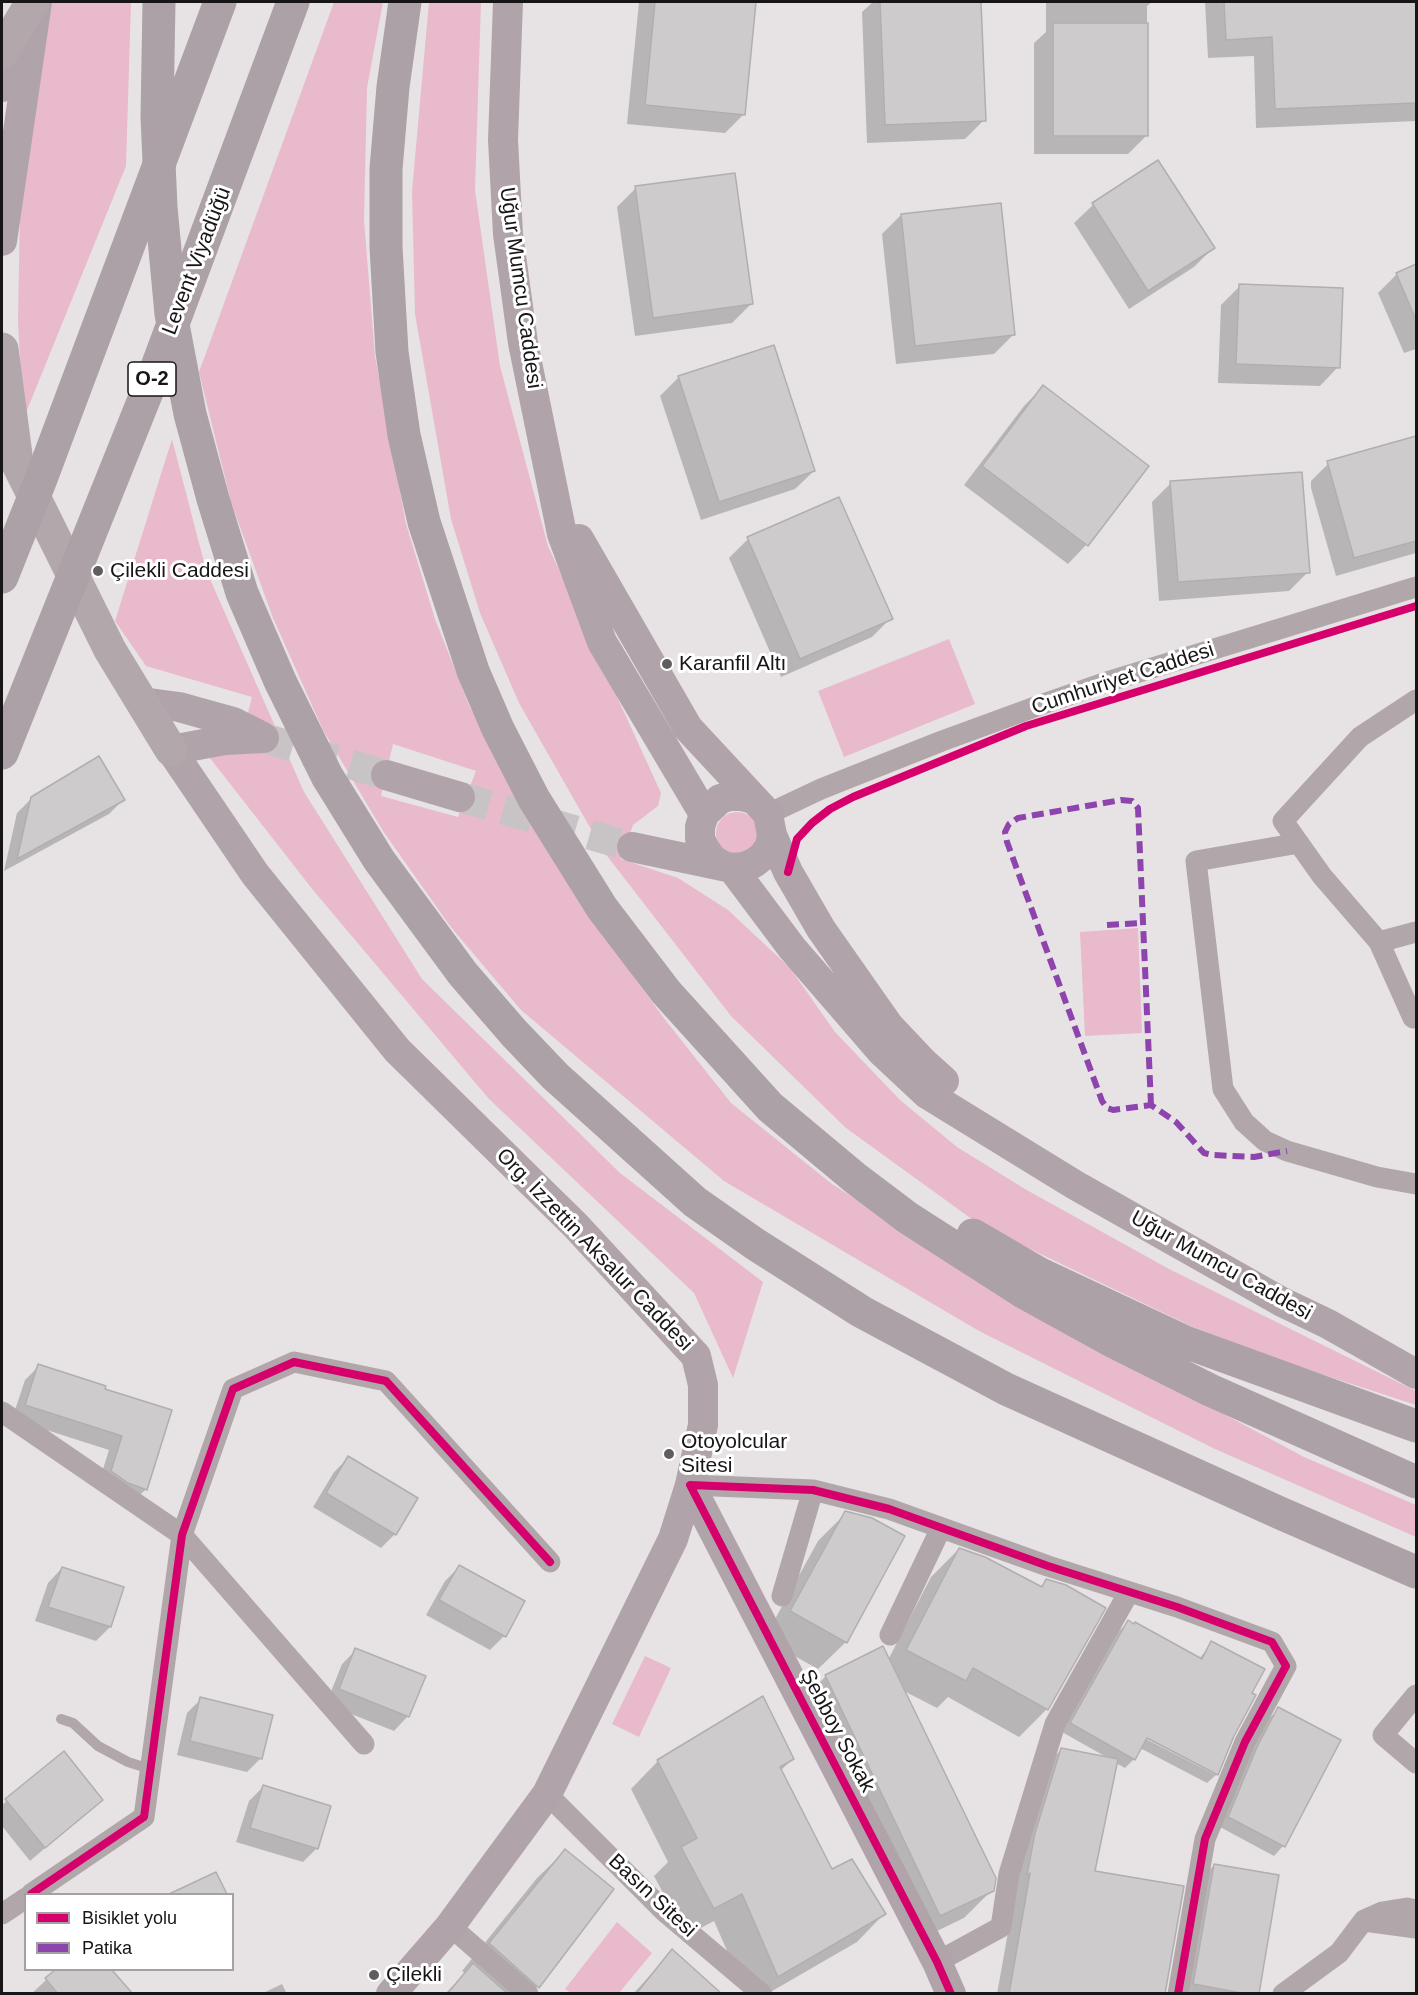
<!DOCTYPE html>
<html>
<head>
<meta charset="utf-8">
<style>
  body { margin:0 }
  #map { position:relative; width:1418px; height:1995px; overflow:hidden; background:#e7e3e5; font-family:Arial,sans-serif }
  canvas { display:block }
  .frame { position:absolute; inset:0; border:3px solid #181516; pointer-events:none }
  .legend { position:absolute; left:24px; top:1893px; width:210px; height:78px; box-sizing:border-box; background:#fff; border:2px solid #a3a1a2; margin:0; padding:8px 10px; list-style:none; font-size:18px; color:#181516 }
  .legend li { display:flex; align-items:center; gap:12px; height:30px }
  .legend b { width:30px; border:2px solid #a3a1a2 }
</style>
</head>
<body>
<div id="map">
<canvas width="1418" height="1995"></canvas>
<div class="frame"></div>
<ul class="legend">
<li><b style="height:8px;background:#d6006c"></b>Bisiklet yolu</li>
<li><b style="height:8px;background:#8e44ad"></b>Patika</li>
</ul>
</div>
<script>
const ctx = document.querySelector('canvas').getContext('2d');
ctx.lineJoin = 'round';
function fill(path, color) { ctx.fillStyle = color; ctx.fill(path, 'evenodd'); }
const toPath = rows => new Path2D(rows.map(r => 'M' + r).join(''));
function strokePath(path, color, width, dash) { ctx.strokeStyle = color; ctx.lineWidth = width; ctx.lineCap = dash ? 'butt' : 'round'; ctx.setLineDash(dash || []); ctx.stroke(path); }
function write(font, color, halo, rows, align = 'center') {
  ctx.font = font + ' Arial,sans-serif'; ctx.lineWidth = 6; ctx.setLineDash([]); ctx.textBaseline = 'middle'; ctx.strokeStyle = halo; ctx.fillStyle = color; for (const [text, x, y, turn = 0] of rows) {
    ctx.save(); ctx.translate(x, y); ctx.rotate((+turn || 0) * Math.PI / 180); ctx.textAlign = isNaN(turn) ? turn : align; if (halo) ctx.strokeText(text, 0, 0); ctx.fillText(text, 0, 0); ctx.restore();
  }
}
const green = toPath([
  [49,2,131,2,126,166,23,420,18,320,20,210],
  [334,2,383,2,367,88,364,220,375,356,406,524,435,619,469,705,506,774,582,905,663,1017,731,1103,832,1184,1056,1324,1304,1457,1416,1505,1416,1537,1215,1449,979,1331,724,1181,521,1010,450,926,383,831,323,730,273,618,231,502,199,372],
  [393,744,476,771,458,817,381,796],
  [429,2,481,2,475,190,500,366,548,546,661,793,658,806,633,825,621,859,678,878,728,910,790,968,835,1032,900,1100,957,1147,1025,1189,1169,1269,1416,1391,1416,1405,1278,1360,1193,1327,980,1225,846,1128,731,1016,604,852,519,703,480,613,451,519,415,314,412,191],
  [172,439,206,570,304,792,422,979,620,1173,763,1282,733,1378,694,1293,489,1099,313,890,206,753,240,743,252,697,146,666,115,621],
  [949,639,975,704,844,757,818,691],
  '716 833a21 21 0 1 1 42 0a21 21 0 1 1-42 0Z',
  [1138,928,1142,1033,1085,1036,1080,932],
  [645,1656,671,1668,639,1737,612,1724],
  [617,1922,652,1953,619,1993,571,1993,565,1989]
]);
const shadow = toPath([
  [639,2,755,2,744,114,725,133,627,124],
  [873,2,980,2,984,120,965,139,867,143,862,12],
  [1046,2,1152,2,1147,6,1147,135,1128,154,1034,154,1034,43,1046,32],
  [1205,2,1416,2,1416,121,1256,128,1254,56,1208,58],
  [1158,162,1213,248,1194,267,1129,309,1074,223,1093,205],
  [636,188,751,304,732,323,635,336,617,207],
  [901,215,1013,335,994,354,896,364,882,234],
  [1416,265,1416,349,1404,353,1378,293,1397,274],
  [1240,286,1338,367,1320,386,1218,383,1221,305],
  [679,377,814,471,795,489,701,520,660,396],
  [1043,387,1147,466,1086,545,1068,564,964,485,1024,406],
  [1416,437,1416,553,1336,576,1311,488,1311,481,1330,462],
  [1171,483,1308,572,1289,591,1159,601,1152,502],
  [748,539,891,618,872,637,781,677,729,558],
  [32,798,123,800,109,814,4,871,17,813],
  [39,1366,104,1390,146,1489,132,1503,98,1485,109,1450,12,1419,25,1380],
  [348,1458,395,1534,381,1548,313,1507,334,1472],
  [846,1513,846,1642,818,1669,764,1639,818,1541],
  [959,1549,1040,1587,1047,1581,1047,1709,1019,1737,948,1697,937,1708,902,1690,992,1890,964,1918,912,1943,799,1703,826,1676,888,1660,931,1577],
  [459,1567,504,1636,490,1650,426,1615,445,1581],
  [62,1568,122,1588,110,1627,96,1641,35,1621,48,1583],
  [1128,1622,1199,1659,1212,1643,1250,1694,1217,1774,1207,1783,1140,1748,1134,1759,1125,1768,1116,1763,1093,1872,1164,1994,997,1994,1016,1887,1046,1765,1061,1750,1108,1758,1062,1732,1119,1631],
  [1141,1733,1214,1771,1214,1774,1140,1736],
  [356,1650,408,1716,394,1731,326,1704,342,1664],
  [201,1699,261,1758,247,1772,177,1755,187,1713],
  [1279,1709,1339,1741,1283,1846,1274,1856,1220,1827,1248,1758,1269,1718],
  [64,1753,101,1800,30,1861,2,1826,2,1805],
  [793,1759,780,1771,832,1871,884,1914,857,1942,767,1994,746,1994,714,1921,686,1936,654,1876,668,1862,631,1789,658,1761],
  [263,1787,317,1848,303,1862,236,1842,249,1801],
  [565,1851,537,1987,530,1994,445,1994,465,1973,462,1971,537,1878],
  [1214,1865,1257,1994,1188,1994,1205,1875],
  [215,1874,225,1894,173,1894],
  [672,1951,720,1994,633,1994],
  [57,1970,110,1970,131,1994,31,1994],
  [282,1984,287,1994,261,1994]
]);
const building = toPath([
  [655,2,756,2,745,115,645,105,655,2],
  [880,2,981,2,986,121,885,125,880,2],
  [1224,2,1416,2,1416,103,1275,109,1272,37,1226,40,1224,2],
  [1053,23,1148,23,1148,136,1053,136,1053,23],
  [1158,160,1215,248,1148,291,1092,203,1158,160],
  [735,173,753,304,653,318,635,186,735,173],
  [1001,203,1015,335,915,346,901,214,1001,203],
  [1416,264,1416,320,1396,273,1416,264],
  [1239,284,1343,288,1340,368,1236,364,1239,284],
  [774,345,815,471,719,502,678,376,774,345],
  [1043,385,1149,466,1088,546,982,466,1043,385],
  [1416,436,1416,541,1354,558,1327,461,1416,436],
  [1302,472,1310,573,1178,582,1170,481,1302,472],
  [839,497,893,619,800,659,747,537,839,497],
  [99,756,125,800,17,859,31,797,99,756],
  [38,1364,106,1386,105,1389,172,1410,147,1490,128,1483,111,1471,122,1436,25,1405,38,1364],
  [348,1456,418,1498,396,1535,326,1493,348,1456],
  [845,1511,872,1518,905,1536,847,1643,790,1611,845,1511],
  [959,1548,985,1557,1042,1587,1046,1579,1066,1585,1106,1608,1048,1710,973,1668,966,1681,906,1650,959,1548],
  [459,1565,525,1601,506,1637,439,1600,459,1565],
  [62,1567,124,1587,111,1627,48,1607,62,1567],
  [1128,1620,1134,1624,1135,1622,1202,1659,1211,1641,1265,1669,1252,1693,1256,1695,1234,1736,1218,1775,1147,1738,1135,1760,1070,1723,1128,1620],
  [883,1646,996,1878,994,1891,940,1916,825,1675,883,1646],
  [355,1648,426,1676,409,1717,339,1689,355,1648],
  [763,1696,794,1759,780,1767,832,1869,852,1859,886,1914,778,1977,742,1894,714,1909,681,1847,697,1838,657,1760,763,1696],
  [200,1697,273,1715,262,1759,190,1741,200,1697],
  [1278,1707,1341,1740,1285,1847,1228,1817,1257,1747,1278,1707],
  [1061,1748,1118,1759,1095,1871,1184,1886,1165,1994,1009,1994,1030,1873,1027,1875,1035,1833,1061,1748],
  [64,1751,103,1800,45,1848,5,1799,64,1751],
  [263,1785,331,1806,318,1849,250,1828,263,1785],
  [565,1849,614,1889,539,1988,489,1943,565,1849],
  [1214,1864,1279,1875,1259,1994,1247,1994,1193,1984,1214,1864],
  [216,1872,227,1894,169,1894,216,1872],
  [672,1949,722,1994,636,1994,672,1949],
  [473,1963,508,1994,447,1994,473,1963],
  [55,1970,112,1970,133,1994,58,1994,45,1978,55,1970]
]);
const secondaryTunnel = toPath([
  [264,738,386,775],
  [460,797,632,847]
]);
const lane = toPath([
  [61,1719,73,1723,98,1746,128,1762,150,1769]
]);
const street = toPath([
  [1416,700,1360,737,1283,821,1322,876,1379,942,1413,1018,1416,1017],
  [768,814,821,789,942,741,1043,704,1110,681,1416,587],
  [1299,843,1196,861,1223,1089,1244,1122,1265,1141,1287,1151,1377,1177,1416,1184],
  [1379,942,1416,932],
  [2,1412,182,1535,364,1744],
  [690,1485,813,1490,889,1509,1048,1566,1177,1607,1272,1642,1286,1666,1245,1742,1205,1839,1178,1994],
  [782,1596,813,1490],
  [890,1635,941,1528],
  [1416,1695,1383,1735,1416,1763],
  [547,1794,665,1912,762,1994],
  [31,1894,144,1817,182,1535,233,1389,294,1362,386,1381,550,1562],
  [2,1914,26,1898],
  [1364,1921,1416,1928],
  [450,1926,528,1994],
  [937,1962,1001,1927,1009,1874,1055,1724,1129,1592],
  [1283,1994,1339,1953,1364,1920,1382,1912,1407,1908,1416,1910]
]);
const secondary = toPath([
  [508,2,503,140,508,234,523,343,562,534,602,642,704,814],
  [2,87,18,44],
  [2,241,37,2],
  [579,539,688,728,768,814,772,835,788,872,821,929,889,1026,924,1063,944,1081],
  [142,702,179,707,233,722,261,736],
  [264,738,225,740,171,750,255,874,397,1050,576,1226,696,1356,703,1385,703,1425,690,1485,673,1539,547,1794,450,1926,391,1994],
  [386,775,460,797],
  [632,847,732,868,744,867,754,863,763,856,770,846,772,835],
  [722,865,712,859,705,849,700,839,700,827,704,814,720,799,730,796,742,796,753,799],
  [732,868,792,948,881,1051,927,1094,1075,1185,1282,1302,1328,1324,1416,1374],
  [690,1485,937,1962,951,1994]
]);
const primary = toPath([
  [2,52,32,2],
  [2,349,16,455],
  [2,432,110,650,171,750]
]);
const highway = toPath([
  [159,2,157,117,161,207,171,314,190,414,213,499,242,593,280,681,327,776,379,860,463,974,514,1033,555,1076,695,1202,755,1244,862,1312,1006,1389,1280,1513,1416,1572],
  [405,2,393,87,386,169,386,247,392,352,404,435,424,522,473,671,498,729,534,799,602,908,666,992,770,1107,855,1178,908,1218,1025,1293,1114,1342,1210,1390,1416,1482],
  [973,1235,1040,1274,1185,1342,1416,1426]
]);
const highwayBridge = toPath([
  [2,577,41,479,220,2],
  [2,753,155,372,293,2]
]);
const quiet = toPath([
  [1107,925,1143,923],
  [1151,1105,1138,808,1132,801,1121,800,1018,818,1009,824,1005,832,1007,842,1102,1101,1107,1108,1113,1110,1151,1105,1176,1122,1204,1153,1212,1155,1254,1157,1287,1151]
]);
const cycleway = toPath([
  [788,872,797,839,812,823,830,809,853,797,1026,726,1416,606],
  [31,1894,144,1817,182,1535,233,1389,294,1362,386,1381,550,1562],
  [951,1994,937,1962,690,1485,813,1490,889,1509,1048,1566,1177,1607,1272,1642,1286,1666,1245,1742,1205,1839,1178,1994]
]);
const markers = [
  [98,571,6,"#605d5e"],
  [667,664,6,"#605d5e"],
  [669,1454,6,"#605d5e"],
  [374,1975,6,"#605d5e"]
];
const shields = [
  [152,379,48]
];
const shieldNames = [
  ["O-2",152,379]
];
const streetNames = [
  ["Levent Viyadüğü",197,261,-69],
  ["Uğur Mumcu Caddesi",520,288,82],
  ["Cumhuriyet Caddesi",1123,679,-18],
  ["Org. İzzettin Aksalur Caddesi",594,1250,46],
  ["Uğur Mumcu Caddesi",1221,1266,29],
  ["Şebboy Sokak",837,1731,62],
  ["Basın Sitesi",652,1896,43]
];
const poiNames = [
  ["Çilekli Caddesi",110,571],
  ["Karanfil Altı",679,664],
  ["Otoyolcular",681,1442],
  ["Sitesi",681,1466],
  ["Çilekli",386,1975]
];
fill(green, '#e8bacc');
fill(shadow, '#0003');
fill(building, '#cecbcc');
strokePath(building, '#b1aeb0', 1.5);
strokePath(secondaryTunnel, '#c8c4c6', 30, [30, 15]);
strokePath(lane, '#b1a6aa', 10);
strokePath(street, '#b1a6aa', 21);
strokePath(secondary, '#b0a4aa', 30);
strokePath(primary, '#b2a8ac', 33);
strokePath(highway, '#aca1a6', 33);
strokePath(highwayBridge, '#aca1a6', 33);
strokePath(quiet, '#8e44ad', 6, [12, 6]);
strokePath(cycleway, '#d6006c', 8);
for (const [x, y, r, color] of markers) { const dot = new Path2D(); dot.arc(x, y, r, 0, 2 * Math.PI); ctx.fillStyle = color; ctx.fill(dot); strokePath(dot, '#fff', 2); }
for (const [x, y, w] of shields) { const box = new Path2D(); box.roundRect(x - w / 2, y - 17, w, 34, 4.5); ctx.fillStyle = '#fff'; ctx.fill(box); strokePath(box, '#181516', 1.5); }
write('bold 20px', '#181516', null, shieldNames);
write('21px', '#181516', '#fff', streetNames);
write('21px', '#181516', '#fff', poiNames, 'left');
</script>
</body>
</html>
